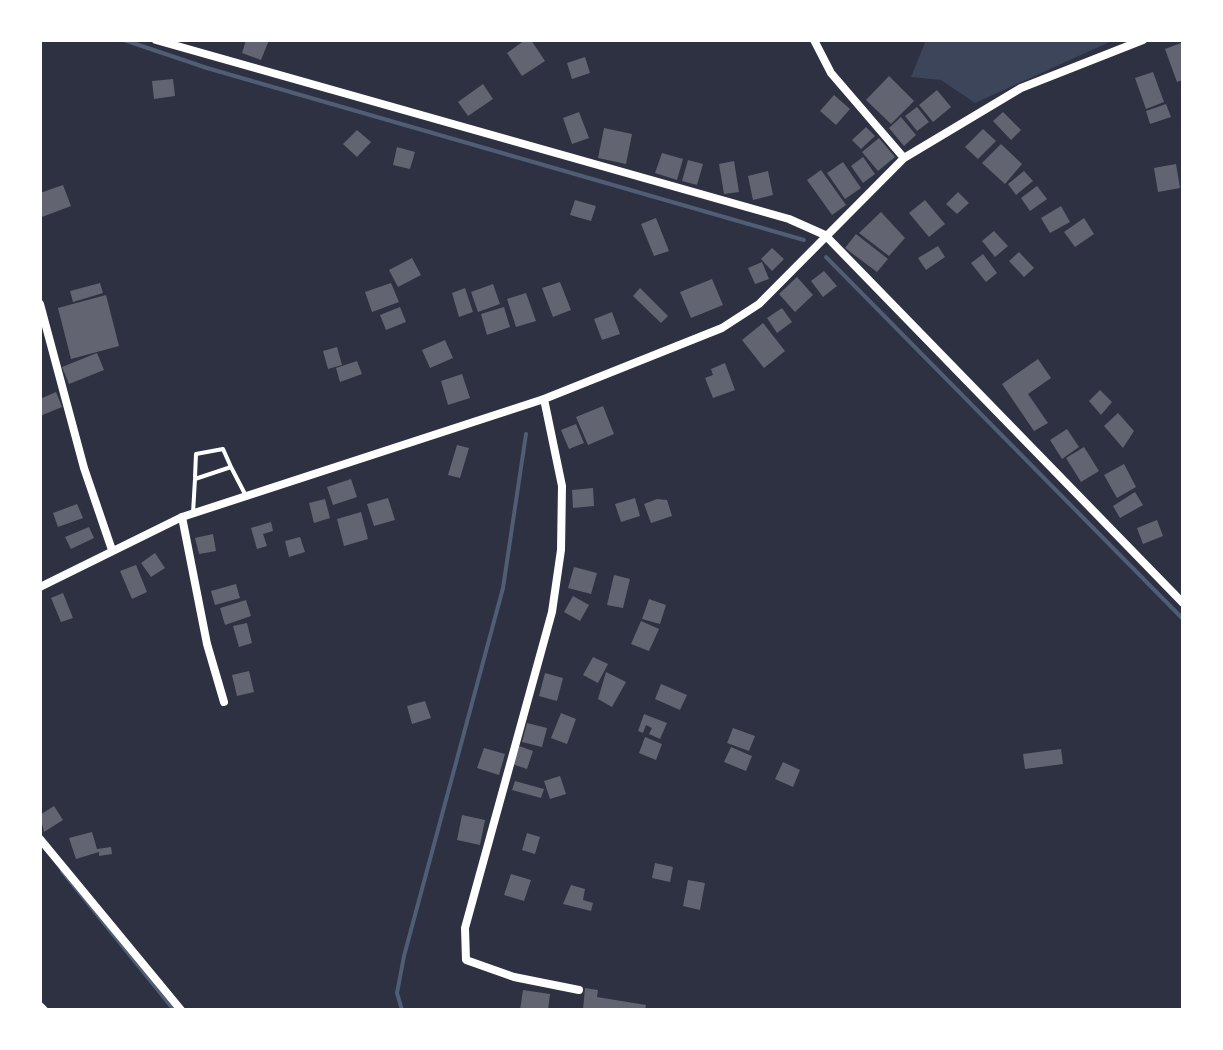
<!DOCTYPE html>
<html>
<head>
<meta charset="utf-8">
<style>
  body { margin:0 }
  #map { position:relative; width:1223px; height:1050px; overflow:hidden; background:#2d3142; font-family:"Crimson Pro",serif }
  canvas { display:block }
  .frame { position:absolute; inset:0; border:42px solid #fff; pointer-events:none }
</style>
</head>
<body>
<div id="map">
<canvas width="1223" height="1050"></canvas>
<div class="frame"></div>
</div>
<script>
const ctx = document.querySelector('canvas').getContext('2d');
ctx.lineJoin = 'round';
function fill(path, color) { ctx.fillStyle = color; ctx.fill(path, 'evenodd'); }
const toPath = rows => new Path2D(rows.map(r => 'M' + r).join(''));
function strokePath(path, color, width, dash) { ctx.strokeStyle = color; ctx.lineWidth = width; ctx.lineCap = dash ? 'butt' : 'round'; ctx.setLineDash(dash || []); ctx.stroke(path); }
const green = toPath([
  [926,40,1114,40,975,103,941,80,911,77]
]);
const stream = toPath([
  [124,40,207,68,804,240],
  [826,257,1183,619],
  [62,871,174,1010],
  [402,1010,397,993,404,956,503,588,526,434]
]);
const building = toPath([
  [246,40,269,40,261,60,242,53],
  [525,40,531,40,545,61,522,76,507,53],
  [1181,43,1183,80,1177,82,1165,49],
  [585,57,590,73,572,79,567,63],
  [1153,72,1164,102,1146,109,1135,78],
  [889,76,914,101,891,124,866,100],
  [173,79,175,96,154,99,152,81],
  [483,84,493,99,468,116,458,102],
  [937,90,951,107,933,122,919,105],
  [834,95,850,109,836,125,820,111],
  [1166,104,1171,117,1150,124,1146,111],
  [917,107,929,122,917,131,905,116],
  [579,112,589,138,572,144,563,118],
  [1003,112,1021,130,1011,140,993,121],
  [901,117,916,135,904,146,889,128],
  [866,127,875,136,861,149,852,140],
  [604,128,632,134,626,164,598,158],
  [983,129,996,141,978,159,965,147],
  [357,130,371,142,357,157,343,144],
  [879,138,895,157,878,171,862,152],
  [1001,144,1022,164,1005,184,982,163],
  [397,147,415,152,410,169,393,165],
  [662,153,683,159,677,180,655,173],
  [863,157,875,174,863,183,851,166],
  [688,160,703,164,697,185,682,181],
  [734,161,739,192,724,194,719,164],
  [843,162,861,188,845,199,827,173],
  [1176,164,1180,188,1158,192,1154,168],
  [821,170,846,205,832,215,807,180],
  [768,171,773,195,753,200,748,176],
  [1024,171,1033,181,1016,195,1008,184],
  [63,185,71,206,42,217,40,193],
  [1037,186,1047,199,1030,211,1021,198],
  [958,192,969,203,957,214,946,204],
  [575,200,596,206,591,221,570,215],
  [925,200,945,224,929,237,909,213],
  [1061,206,1070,222,1050,233,1041,218],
  [881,212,905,238,889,256,859,233],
  [656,218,669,251,654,256,641,224],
  [1084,218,1094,234,1075,247,1064,232],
  [994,231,1008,246,995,257,982,241],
  [856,234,888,259,877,272,845,248],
  [938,246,945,257,926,270,918,258],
  [772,248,784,259,772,271,761,259],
  [1019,252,1034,268,1024,277,1009,261],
  [983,254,997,273,986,282,971,263],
  [412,258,421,275,398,287,389,270],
  [762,262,769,279,755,284,748,268],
  [824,271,837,286,823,297,811,281],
  [797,277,813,295,795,312,779,294],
  [712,279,723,305,691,318,680,292],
  [560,282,571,310,553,317,542,288],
  [100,283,103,293,73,302,70,291],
  [391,283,399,302,372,312,365,292],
  [493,284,500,304,478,312,471,292],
  [465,288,473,312,459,317,452,293],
  [640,288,668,316,661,323,633,296],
  [526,293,536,321,516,327,507,299],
  [106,295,119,346,71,359,58,308],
  [400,307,406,322,386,330,380,315],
  [504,307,510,327,487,335,481,314],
  [782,308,792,322,777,333,767,318],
  [612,312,620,334,602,340,594,319],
  [763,323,785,351,764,368,742,340],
  [445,340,453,358,430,368,422,350],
  [337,347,342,365,328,369,323,351],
  [97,353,104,370,69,384,62,367],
  [1038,359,1051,378,1028,394,1048,423,1034,431,1002,384],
  [357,361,362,374,340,382,336,368],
  [725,363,735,390,713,398,705,378,713,375,711,369],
  [462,374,470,398,448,405,441,381],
  [1100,390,1112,402,1101,415,1089,401],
  [56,392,62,407,40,416,40,399],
  [603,406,614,434,588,445,576,417],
  [1118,413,1134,431,1123,448,1104,426],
  [576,424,584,443,569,449,561,430],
  [1067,429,1079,447,1062,459,1050,440],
  [457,445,469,448,460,478,448,475],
  [1084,447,1099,471,1081,482,1066,458],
  [1124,464,1136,487,1117,498,1104,475],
  [351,479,357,497,333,505,327,487],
  [593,488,594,506,573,508,572,490],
  [1135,492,1143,505,1120,518,1113,506],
  [388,498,395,520,374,526,367,504],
  [635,498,640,516,621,522,615,504],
  [325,499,330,518,314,523,309,503],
  [657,499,667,500,672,516,651,523,644,504],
  [77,504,83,518,58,527,53,513],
  [361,512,368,539,344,546,337,519],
  [1157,520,1163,536,1143,544,1137,528],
  [271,522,273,531,263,534,267,546,257,549,251,528],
  [89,527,94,538,71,549,65,537],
  [213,534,216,551,199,554,195,538],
  [300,537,305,552,289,557,285,541],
  [155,553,165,568,151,577,141,563],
  [136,565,147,592,132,599,120,571],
  [574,567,597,573,591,594,568,588],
  [614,575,630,579,623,608,607,605],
  [236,584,240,598,215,605,211,591],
  [63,593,73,618,61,622,51,598],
  [573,596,589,605,580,621,564,612],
  [649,599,666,605,660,624,642,619],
  [246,600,251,616,225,625,220,608],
  [641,621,659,629,649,651,631,644],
  [247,623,252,643,239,647,233,626],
  [593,657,608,664,598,683,583,675],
  [249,671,254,692,237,696,232,675],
  [606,672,626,682,612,707,598,699],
  [545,673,563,678,557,701,539,696],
  [661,684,687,695,680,710,655,699],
  [425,701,431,718,412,724,407,706],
  [561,713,576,719,567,744,551,738],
  [644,714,667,723,660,739,649,734,652,728,646,725,643,733,638,731],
  [527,723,547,728,542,747,522,742],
  [733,728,755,736,749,751,727,743],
  [645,737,662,744,656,760,639,753],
  [519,746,533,751,527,769,512,764],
  [731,747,752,756,746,771,724,762],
  [484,748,505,754,499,775,477,768],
  [1061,749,1063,764,1025,769,1023,754],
  [783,762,800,770,793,787,775,779],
  [560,776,566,794,550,799,544,781],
  [515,781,544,789,541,798,512,790],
  [54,806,63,820,44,832,40,815],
  [462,815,485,820,480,845,457,840],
  [92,832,97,849,111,847,112,854,99,856,99,852,76,859,69,838],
  [527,833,540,837,535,854,522,850],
  [655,863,673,867,670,882,652,878],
  [511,874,531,880,524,901,504,895],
  [688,880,705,883,700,910,683,906],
  [571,885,585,889,583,900,593,903,591,911,563,904],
  [585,988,598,990,597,997,646,1005,645,1010,583,1010],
  [523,990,550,994,548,1010,520,1010]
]);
const service = toPath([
  [195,477,196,454,223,449,231,467],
  [193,513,195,479,231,467,246,496]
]);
const minor = toPath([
  [156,40,789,219,825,235,1183,603],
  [814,40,831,73,904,158],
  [40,304,84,468,112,550],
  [544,399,562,486,561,550,552,612,465,928,466,960,514,977,579,990],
  [182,517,207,644,224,702],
  [40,587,182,517,544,399,722,328,759,304,904,158,1021,88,1143,40],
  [40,839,181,1010],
  [40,1006,44,1010]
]);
fill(green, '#3c4559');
strokePath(stream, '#4f5d75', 4);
fill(building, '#626471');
strokePath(service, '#fff', 4);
strokePath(minor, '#fff', 8);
</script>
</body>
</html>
